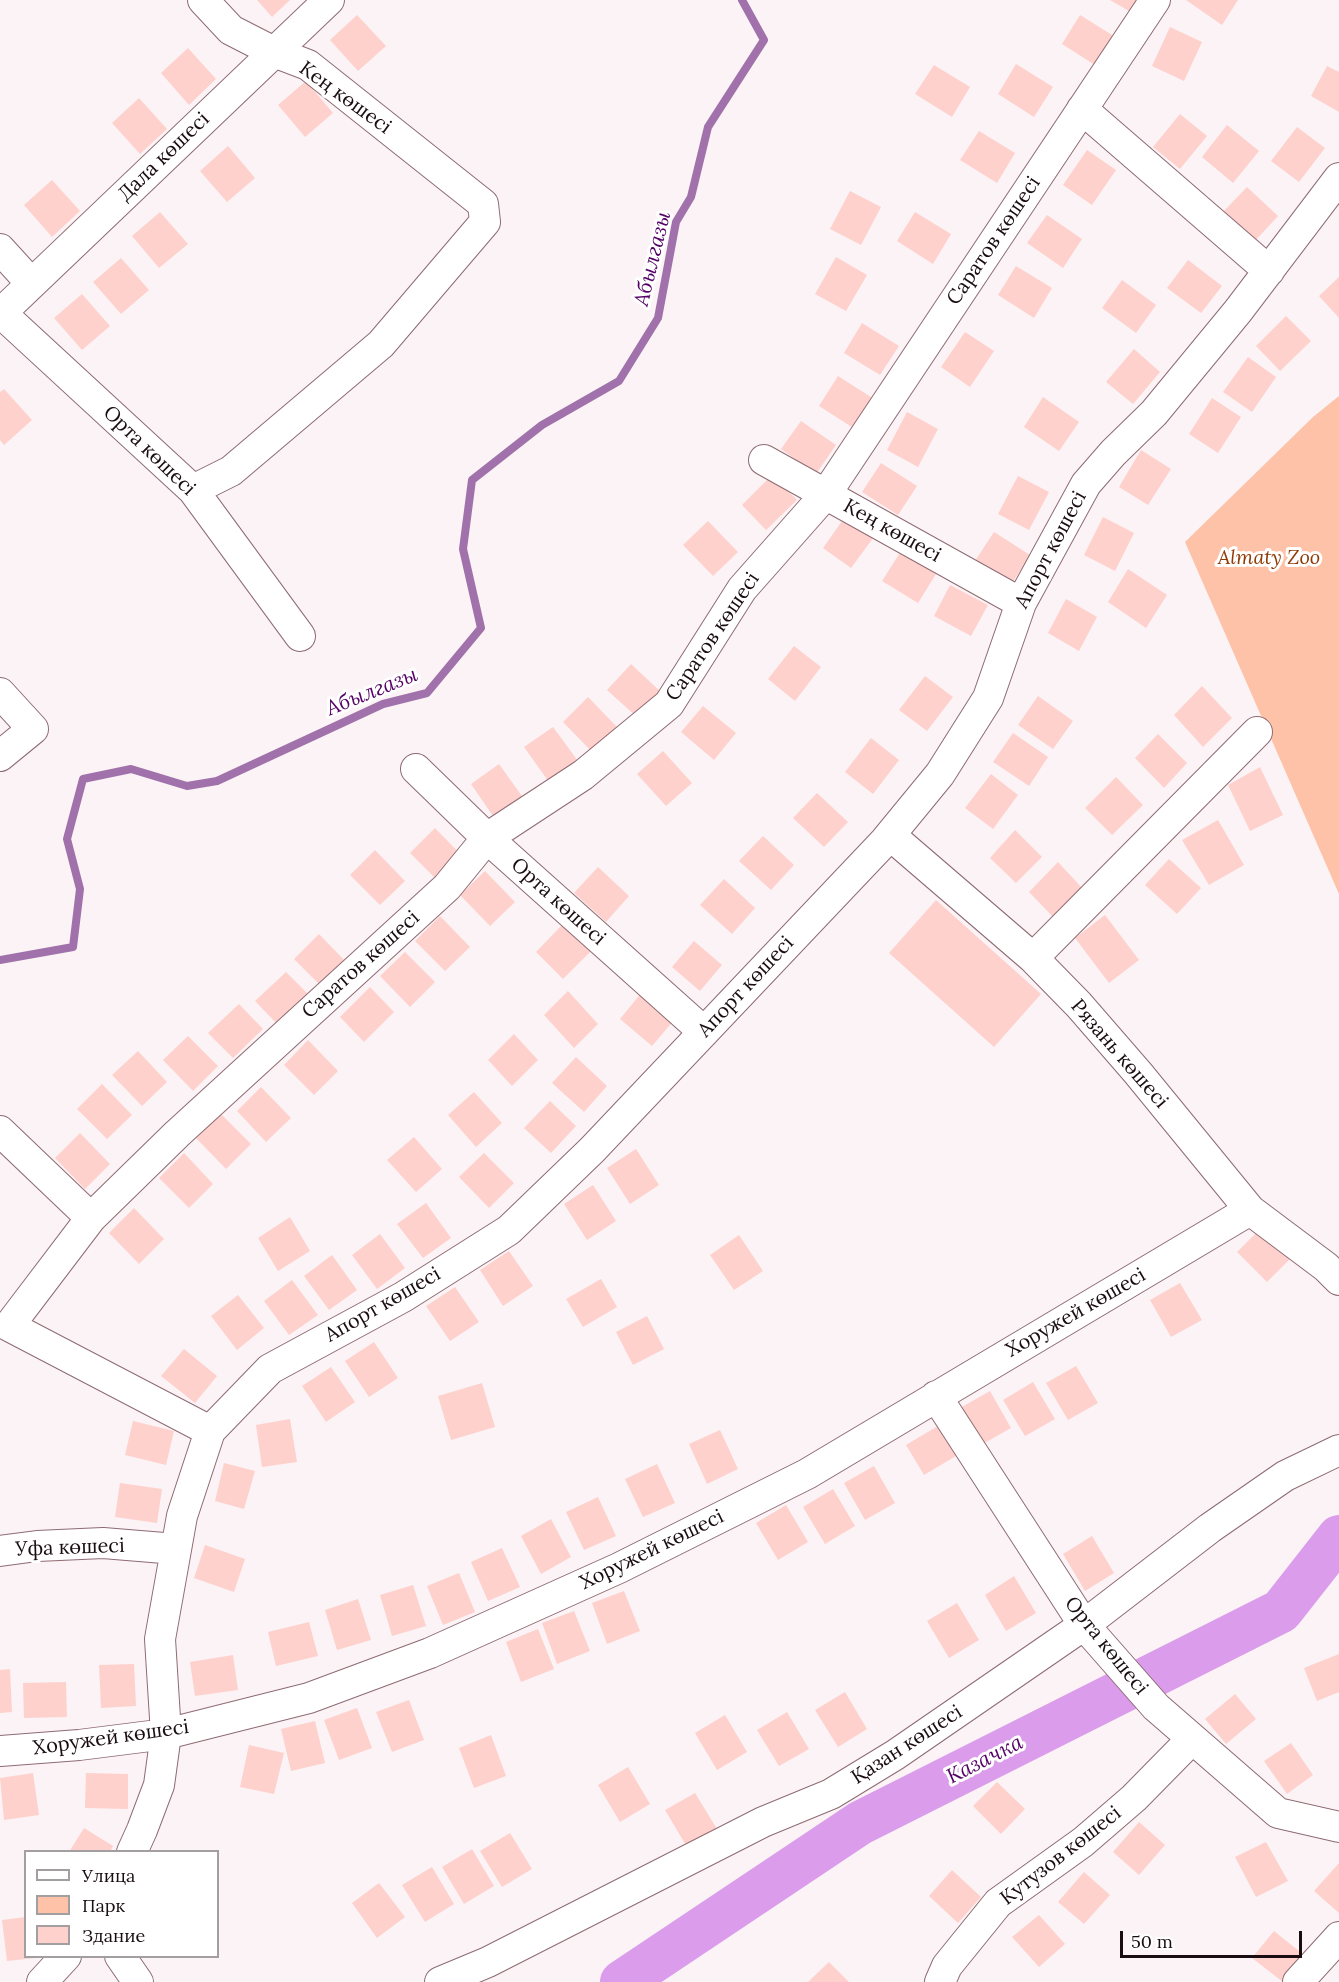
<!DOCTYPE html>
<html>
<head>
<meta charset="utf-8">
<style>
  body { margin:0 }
  #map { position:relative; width:1339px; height:1982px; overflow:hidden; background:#fbf3f5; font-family:Lora,serif }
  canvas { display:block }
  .legend { position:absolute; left:24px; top:1850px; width:195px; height:108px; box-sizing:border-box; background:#fff; border:2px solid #a39ea0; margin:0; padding:8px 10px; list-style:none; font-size:18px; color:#1a0d11 }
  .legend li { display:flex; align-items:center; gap:12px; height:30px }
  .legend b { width:30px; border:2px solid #a39ea0 }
  .scale { position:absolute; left:1120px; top:1931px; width:182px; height:27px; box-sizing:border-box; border:3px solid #1a0d11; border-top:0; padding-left:8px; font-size:18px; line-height:21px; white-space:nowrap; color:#1a0d11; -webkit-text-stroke:4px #fff; paint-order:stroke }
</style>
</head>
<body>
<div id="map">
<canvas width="1339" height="1982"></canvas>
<ul class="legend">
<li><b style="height:8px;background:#fff"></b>Улица</li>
<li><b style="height:16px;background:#fdc2a7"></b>Парк</li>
<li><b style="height:16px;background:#fed1cd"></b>Здание</li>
</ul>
<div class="scale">50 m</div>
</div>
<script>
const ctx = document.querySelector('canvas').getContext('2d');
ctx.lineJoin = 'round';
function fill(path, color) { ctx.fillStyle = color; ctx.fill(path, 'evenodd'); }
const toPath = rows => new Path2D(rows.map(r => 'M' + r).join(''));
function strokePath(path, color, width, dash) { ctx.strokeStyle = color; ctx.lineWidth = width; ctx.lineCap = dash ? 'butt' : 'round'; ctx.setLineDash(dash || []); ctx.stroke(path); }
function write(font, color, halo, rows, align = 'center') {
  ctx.font = font + ' Lora,serif'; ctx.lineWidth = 6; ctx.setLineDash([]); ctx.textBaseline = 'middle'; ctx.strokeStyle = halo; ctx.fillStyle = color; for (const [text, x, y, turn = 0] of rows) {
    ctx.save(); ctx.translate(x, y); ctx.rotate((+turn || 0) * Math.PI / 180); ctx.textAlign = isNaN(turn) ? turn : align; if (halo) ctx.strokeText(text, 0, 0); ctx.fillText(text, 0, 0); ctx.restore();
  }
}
const green = toPath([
  [1339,396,1339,894,1185,542,1313,417]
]);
const stream = toPath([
  [0,960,73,947,80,889,67,839,83,779,131,769,187,786,217,781,383,704,427,693,481,628,463,549,472,480,542,425,619,381,658,318,676,222,691,197,708,127,764,40,742,0]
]);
const river = toPath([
  [622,1982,860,1823,1281,1611,1339,1537]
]);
const building = toPath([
  [257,0,290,0,272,17],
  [1110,0,1143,0,1134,14],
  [1186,0,1238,0,1222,25],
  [357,15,386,46,358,71,330,40],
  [1080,15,1117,38,1098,67,1062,44],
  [1170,27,1202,42,1184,81,1152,66],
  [188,48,216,79,189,105,161,73],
  [1016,64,1053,87,1034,117,998,94],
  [934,65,970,87,952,117,915,94],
  [1327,66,1339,72,1339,112,1311,96],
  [306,81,333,113,305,137,278,105],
  [139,98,167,129,140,154,112,123],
  [1180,114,1207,136,1180,169,1153,147],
  [1227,125,1259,151,1233,183,1202,157],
  [1297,127,1325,148,1299,182,1271,161],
  [979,131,1015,153,997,183,960,160],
  [228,146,255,178,227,202,200,171],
  [1087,150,1116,170,1092,205,1063,185],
  [52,180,80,211,52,237,24,205],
  [1247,187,1278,216,1254,242,1223,212],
  [850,191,881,207,861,245,830,229],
  [160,212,188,244,159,268,132,236],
  [915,212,951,234,933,264,897,241],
  [1047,215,1082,239,1063,268,1027,243],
  [836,257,867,275,846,311,815,294],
  [121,258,149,290,121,314,93,282],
  [1188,260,1222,286,1201,313,1167,288],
  [1016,266,1052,288,1034,318,998,295],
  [1339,277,1339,318,1319,296],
  [1122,280,1156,305,1136,333,1102,308],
  [82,294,110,326,82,350,54,318],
  [1286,316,1311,341,1280,371,1256,346],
  [862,323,899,346,880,375,844,353],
  [965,332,994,351,970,387,941,367],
  [1134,349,1160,372,1133,404,1106,382],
  [1248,357,1276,377,1252,412,1223,392],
  [838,376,874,399,855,429,819,406],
  [4,389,32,420,4,445,0,440,0,392],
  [1043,397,1079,422,1059,451,1024,427],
  [1212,398,1241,417,1218,453,1189,434],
  [907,412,938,429,918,467,887,450],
  [801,421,836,445,816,474,781,449],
  [1141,450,1171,469,1148,505,1119,487],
  [881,463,917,486,898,515,862,492],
  [772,475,797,500,766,530,742,505],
  [1018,476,1049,492,1029,530,998,514],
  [847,514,876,534,851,568,823,548],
  [1103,517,1134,533,1115,571,1084,555],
  [708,521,738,552,713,576,683,545],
  [994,532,1030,555,1011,585,975,561],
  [901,551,936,574,918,603,882,581],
  [1128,569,1167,595,1146,628,1108,602],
  [950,585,988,605,971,636,934,616],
  [1066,599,1097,617,1079,651,1048,633],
  [794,646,821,667,795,701,768,679],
  [631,664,662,693,639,719,607,690],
  [925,676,953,697,927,731,899,710],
  [1202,686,1232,718,1203,747,1174,715],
  [1038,696,1073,721,1053,749,1018,725],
  [588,697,618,728,593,753,563,722],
  [703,706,736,733,714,760,681,732],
  [553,727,578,761,549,782,524,747],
  [1013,733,1048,757,1029,786,993,762],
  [1158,734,1187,763,1164,788,1135,758],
  [871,738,899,760,873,794,845,772],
  [663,751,692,783,666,806,637,774],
  [499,764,524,799,495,819,471,784],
  [1260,767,1283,815,1250,831,1228,785],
  [991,774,1018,795,993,829,965,808],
  [1116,777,1143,805,1112,835,1085,808],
  [817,793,848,822,824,847,793,818],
  [1218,820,1244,865,1209,885,1182,840],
  [435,828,465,859,440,883,410,853],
  [1015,830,1042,857,1016,883,990,858],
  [763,836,794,865,771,890,739,861],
  [375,850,405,881,380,905,350,875],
  [1169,859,1201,888,1177,914,1145,885],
  [1058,862,1083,889,1054,918,1029,892],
  [598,867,629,896,606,922,574,893],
  [485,871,515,902,490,926,460,895],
  [724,879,755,908,732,934,700,905],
  [936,900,1041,994,994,1047,889,953],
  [1105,915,1139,960,1109,983,1075,938],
  [440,916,470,947,445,971,415,941],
  [563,924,591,951,563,979,536,952],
  [319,934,349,965,324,989,294,959],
  [694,941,722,965,700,991,672,967],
  [405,952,435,982,410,1007,380,976],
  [286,972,311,997,279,1026,255,1001],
  [370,987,394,1012,364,1042,340,1017],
  [568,991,598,1024,574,1048,544,1015],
  [642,992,675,1019,652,1046,620,1019],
  [239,1004,263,1029,233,1058,208,1033],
  [514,1034,538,1060,512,1086,488,1060],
  [188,1036,218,1066,193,1091,163,1060],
  [308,1040,338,1071,314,1095,284,1065],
  [138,1051,167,1082,142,1106,112,1075],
  [576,1057,607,1086,584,1112,552,1083],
  [102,1084,132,1115,107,1139,77,1109],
  [261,1087,291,1118,266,1142,237,1111],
  [474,1092,502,1123,476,1147,448,1115],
  [550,1101,576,1126,551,1153,524,1128],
  [221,1114,251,1144,226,1169,196,1138],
  [80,1133,110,1164,85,1189,55,1158],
  [414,1137,442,1169,416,1192,387,1160],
  [636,1149,659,1185,630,1204,607,1168],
  [184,1153,213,1184,189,1208,159,1178],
  [484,1153,514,1183,489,1208,459,1177],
  [593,1185,616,1221,587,1240,564,1204],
  [426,1203,451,1238,423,1258,397,1224],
  [134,1208,164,1239,139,1264,109,1233],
  [290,1217,310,1251,278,1271,258,1238],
  [1262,1227,1292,1257,1267,1282,1237,1252],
  [380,1234,405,1268,377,1289,352,1255],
  [739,1235,763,1271,734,1290,710,1255],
  [509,1251,533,1286,503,1306,480,1270],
  [332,1255,357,1290,329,1310,304,1276],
  [601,1279,617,1307,583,1327,566,1299],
  [292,1280,318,1315,289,1335,264,1301],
  [1180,1283,1202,1320,1171,1337,1150,1300],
  [455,1287,479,1322,450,1341,426,1306],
  [238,1295,264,1328,237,1350,211,1316],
  [647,1316,664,1349,633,1365,616,1332],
  [374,1342,398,1378,369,1397,345,1361],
  [184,1349,217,1376,195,1403,161,1376],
  [1076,1366,1098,1403,1068,1420,1046,1383],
  [331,1367,355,1402,326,1422,302,1386],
  [1033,1382,1055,1419,1025,1436,1003,1400],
  [482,1383,495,1427,451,1440,438,1396],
  [990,1391,1011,1428,981,1445,960,1408],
  [290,1419,297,1462,262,1467,256,1425],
  [133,1421,174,1431,166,1465,125,1455],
  [943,1423,961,1453,924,1475,906,1445],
  [720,1430,738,1469,707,1484,689,1444],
  [224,1463,255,1471,244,1509,215,1501],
  [657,1464,675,1503,643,1517,625,1479],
  [874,1466,895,1503,865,1520,844,1483],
  [120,1483,162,1489,157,1523,115,1517],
  [833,1489,855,1526,825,1544,803,1507],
  [598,1497,616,1536,584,1550,566,1512],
  [786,1505,808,1542,778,1560,756,1523],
  [551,1519,571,1557,541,1574,521,1536],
  [1092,1536,1114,1573,1085,1591,1063,1554],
  [205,1545,245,1559,234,1592,194,1578],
  [502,1548,520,1587,488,1601,471,1562],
  [459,1573,475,1612,443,1625,427,1586],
  [1014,1576,1036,1613,1006,1631,985,1595],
  [413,1585,426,1626,392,1636,380,1595],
  [624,1591,640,1631,607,1644,592,1603],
  [358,1599,371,1640,337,1650,325,1610],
  [957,1603,979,1640,949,1658,927,1621],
  [574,1611,590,1651,557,1664,542,1623],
  [309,1622,318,1656,276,1666,268,1632],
  [538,1629,554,1669,521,1682,506,1642],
  [1339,1654,1339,1692,1317,1701,1304,1668],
  [233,1655,238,1690,195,1696,190,1662],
  [134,1664,136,1706,101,1708,99,1665],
  [10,1669,12,1712,0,1713,0,1670],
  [66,1682,67,1717,24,1718,23,1683],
  [845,1692,867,1729,838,1747,815,1710],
  [1235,1694,1256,1719,1226,1744,1205,1719],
  [409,1700,424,1740,392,1752,376,1712],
  [357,1708,372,1748,339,1760,324,1720],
  [787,1712,809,1749,779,1766,757,1730],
  [725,1715,747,1752,717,1770,695,1733],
  [315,1721,325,1763,291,1771,281,1729],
  [491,1735,506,1776,474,1788,459,1748],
  [1291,1743,1313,1775,1287,1794,1264,1761],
  [249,1745,284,1753,274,1794,240,1787],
  [628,1767,650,1804,620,1822,598,1785],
  [33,1773,39,1815,4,1820,0,1778],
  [86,1773,128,1774,128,1809,85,1808],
  [997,1782,1025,1809,1001,1834,973,1806],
  [695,1793,717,1829,687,1847,665,1810],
  [1139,1822,1165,1845,1139,1875,1113,1852],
  [84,1828,113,1846,110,1852,69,1852],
  [510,1833,532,1869,502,1887,480,1851],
  [1266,1842,1288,1881,1256,1897,1235,1857],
  [472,1849,494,1886,464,1904,442,1867],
  [1339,1863,1339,1913,1314,1891],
  [432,1867,454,1904,425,1922,402,1885],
  [952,1870,981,1897,958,1923,929,1896],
  [1084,1872,1110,1895,1084,1924,1058,1902],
  [379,1883,405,1917,377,1938,352,1903],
  [1039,1915,1065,1944,1039,1967,1012,1937],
  [26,1917,26,1956,35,1958,7,1961,2,1920],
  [1274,1931,1304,1955,1283,1982,1252,1958],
  [829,1962,849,1982,808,1982]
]);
const minor = toPath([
  [1082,109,1269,271],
  [0,249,31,283],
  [1,313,193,490,300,636],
  [0,314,329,0],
  [764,460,1021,603],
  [193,490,231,471,381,344,485,222,483,204,308,65,274,52,231,30,203,0],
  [0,693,33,729,0,756],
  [416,769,487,838,704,1032],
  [890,835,1033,958,1079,1005,1138,1073,1250,1210,1326,1267,1339,1280],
  [1033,958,1257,732],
  [0,1131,91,1218],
  [936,1396,1084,1625,1156,1707,1278,1813,1339,1827],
  [210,1431,9,1326,91,1218,177,1134,447,887,487,838,583,775,669,704,742,589,826,494,1155,0],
  [0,1551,37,1546,103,1543,176,1549],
  [0,1751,79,1745,166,1734,309,1698,430,1653,619,1568,807,1474,1250,1210],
  [132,1852,142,1830,159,1785,166,1734,160,1639,182,1516,210,1431,270,1369,403,1297,509,1230,592,1150,885,841,940,774,988,698,1021,603,1086,484,1113,453,1154,413,1238,311,1339,178],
  [120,1956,138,1982],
  [42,1982,66,1956],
  [440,1982,488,1962,763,1822,831,1794,895,1755,1084,1625,1210,1528,1285,1476,1339,1450],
  [940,1982,947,1966,998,1903,1083,1842,1134,1798,1192,1739],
  [1298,1982,1339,1937]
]);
const streetNames = [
  ["Кең көшесі",345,98,36],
  ["Дала көшесі",164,157,-44],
  ["Саратов көшесі",994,241,-56],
  ["Орта көшесі",149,451,44],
  ["Кең көшесі",892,531,29],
  ["Апорт көшесі",1051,550,-62],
  ["Саратов көшесі",713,637,-56],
  ["Орта көшесі",558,902,42],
  ["Саратов көшесі",361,965,-42],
  ["Апорт көшесі",746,987,-47],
  ["Рязань көшесі",1119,1054,49],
  ["Апорт көшесі",383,1305,-30],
  ["Хоружей көшесі",1076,1313,-30],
  ["Уфа көшесі",70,1548,-2],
  ["Хоружей көшесі",652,1550,-26],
  ["Орта көшесі",1106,1646,51],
  ["Хоружей көшесі",111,1738,-8],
  ["Қазан көшесі",907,1745,-33],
  ["Кутузов көшесі",1061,1856,-38]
];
const parkNames = [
  ["Almaty Zoo",1269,558]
];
const waterNames = [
  ["Абылгазы",653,259,-76],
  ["Абылгазы",372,692,-22],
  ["Казачка",985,1760,-27]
];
fill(green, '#fdc2a7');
strokePath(stream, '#a071aa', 8);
strokePath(river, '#da9ceb', 44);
fill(building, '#fed1cd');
strokePath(minor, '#8e6b73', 32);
strokePath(minor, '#fff', 30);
write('20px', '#1a0d11', '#fff', streetNames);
write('italic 20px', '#8e3b06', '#fff', parkNames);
write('italic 21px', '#550267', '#fff', waterNames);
</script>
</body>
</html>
